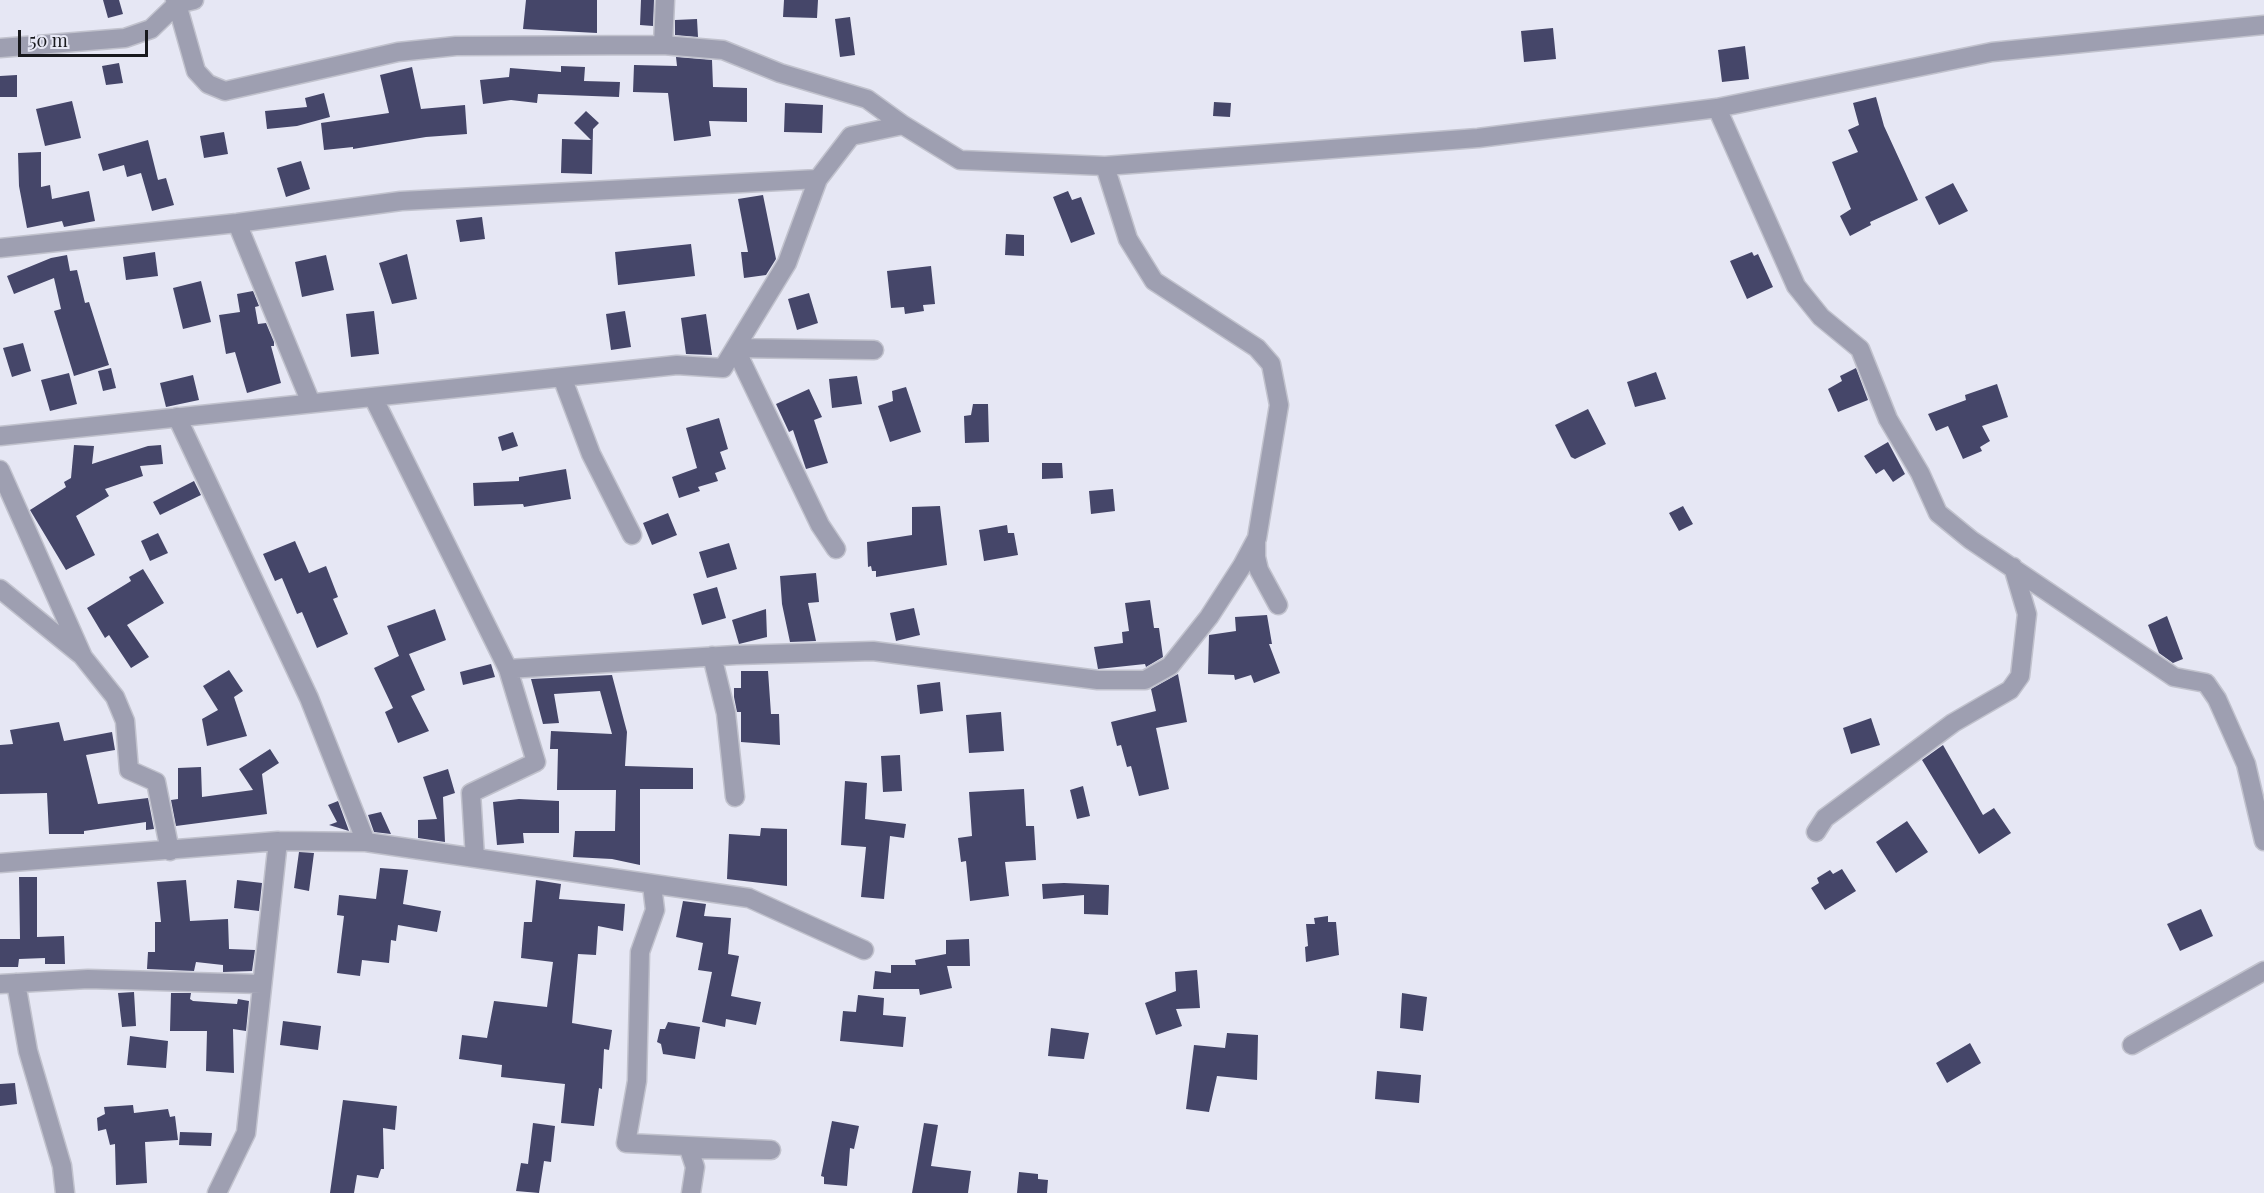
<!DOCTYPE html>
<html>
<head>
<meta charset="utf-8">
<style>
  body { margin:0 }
  #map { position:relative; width:2264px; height:1193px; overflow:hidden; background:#e6e7f4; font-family:"Playfair Display",serif }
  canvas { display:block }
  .scale { position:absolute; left:18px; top:30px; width:130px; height:27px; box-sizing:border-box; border:3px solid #18191d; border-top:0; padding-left:8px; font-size:18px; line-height:21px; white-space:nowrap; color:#18191d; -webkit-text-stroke:4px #e6e7f4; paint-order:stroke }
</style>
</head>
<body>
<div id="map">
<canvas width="2264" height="1193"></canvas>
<div class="scale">50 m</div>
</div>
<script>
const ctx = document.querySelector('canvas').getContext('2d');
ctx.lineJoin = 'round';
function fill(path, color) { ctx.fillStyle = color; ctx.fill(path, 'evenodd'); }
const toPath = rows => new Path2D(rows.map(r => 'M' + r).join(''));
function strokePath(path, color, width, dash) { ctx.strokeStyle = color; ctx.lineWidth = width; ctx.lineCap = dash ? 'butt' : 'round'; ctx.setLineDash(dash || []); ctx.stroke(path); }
const building = toPath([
  [103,0,119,0,123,14,108,18],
  [526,0,597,0,597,33,523,29],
  [641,0,654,0,653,26,640,25],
  [784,0,818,0,817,18,783,17],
  [850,17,855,55,840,57,835,19],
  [697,19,698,37,675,35,675,20],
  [1553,28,1556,59,1524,62,1521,31],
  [1745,46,1749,79,1722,82,1718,50],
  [676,57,712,60,713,87,747,88,747,122,709,121,711,136,674,141,668,93,633,92,634,65,677,66],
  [119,63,123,83,106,85,102,66],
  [561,66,585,67,584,81,620,82,619,97,538,94,537,103,511,100,483,104,480,80,509,77,510,68,561,72],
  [412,67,421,109,465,105,467,134,426,137,353,149,353,147,324,150,321,123,389,113,380,75],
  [17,75,17,97,0,97,0,76],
  [324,93,330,117,297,126,267,129,265,111,307,107,305,98],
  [1876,97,1884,126,1918,200,1870,222,1871,225,1850,236,1840,216,1851,209,1832,162,1858,152,1848,130,1859,125,1853,103],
  [72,101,81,138,45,146,36,109],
  [1214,102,1231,103,1230,117,1213,116],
  [785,103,823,105,822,133,784,132],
  [586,111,599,123,593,129,592,174,561,173,562,139,591,140,574,123],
  [224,132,228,154,204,158,200,136],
  [148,140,158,180,166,178,174,205,152,211,141,173,127,177,124,165,103,171,98,154],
  [41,152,41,187,50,185,52,199,89,191,95,221,64,227,62,221,27,228,19,186,18,153],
  [301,161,310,189,286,197,277,168],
  [1953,183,1968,211,1939,225,1925,197],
  [1068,191,1072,200,1081,197,1095,234,1071,243,1053,197],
  [763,195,776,259,766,275,744,278,741,252,748,252,738,199],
  [482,217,485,239,460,242,456,220],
  [1006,234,1024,235,1024,256,1005,255],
  [691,244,695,276,618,285,615,252],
  [155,252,158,276,126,280,123,257],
  [1752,252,1754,256,1758,254,1773,287,1747,299,1730,261],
  [407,254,417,299,392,304,379,263],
  [67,255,70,271,77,270,85,303,89,302,109,365,74,376,54,311,61,309,54,278,14,294,7,276,51,258],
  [326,255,334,290,302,297,295,262],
  [931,266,935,304,923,305,924,311,905,314,904,307,891,308,887,271],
  [201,281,211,322,183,329,173,288],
  [253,291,259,306,255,307,258,324,266,323,274,342,274,346,271,346,281,383,247,393,235,352,226,354,219,315,240,312,237,294],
  [809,293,818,323,797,330,788,299],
  [374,311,379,354,351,357,346,314],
  [625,311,631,347,611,350,606,314],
  [706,314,712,355,686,354,681,318],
  [23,343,31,371,12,377,3,348],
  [111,368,116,388,103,391,98,371],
  [1856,368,1868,400,1838,412,1828,389,1842,381,1840,376],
  [1656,372,1666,399,1635,407,1627,382],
  [69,373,77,404,50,411,41,380],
  [193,375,199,400,166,407,160,383],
  [857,376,862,404,832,408,829,379],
  [1997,384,2008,417,1982,426,1990,441,1980,447,1982,451,1963,459,1948,426,1936,431,1928,414,1966,400,1965,395],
  [906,387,921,432,890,442,878,406,893,401,892,391],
  [809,389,822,417,814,420,828,463,806,469,793,430,789,432,776,404],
  [973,404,988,404,989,442,965,443,964,416,971,415],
  [1588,409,1606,444,1575,459,1571,457,1555,425],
  [719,418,728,449,720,452,726,469,715,473,718,481,698,487,700,491,679,498,672,477,697,468,686,428],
  [513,432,518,446,502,451,498,437],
  [1888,442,1905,474,1893,482,1884,469,1876,474,1864,456],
  [74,445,94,446,92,464,148,446,161,445,163,464,140,466,143,476,105,489,109,496,76,516,95,555,66,570,30,510,66,487,64,482,71,478],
  [1042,463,1062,463,1063,478,1042,479],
  [566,469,571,499,524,507,523,504,474,506,473,483,519,481,519,477],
  [194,481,201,495,160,515,153,502],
  [1113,489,1115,511,1091,514,1089,491],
  [940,506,947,565,876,577,876,571,872,571,871,566,868,567,867,542,912,535,912,507],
  [1683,506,1693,524,1679,531,1669,513],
  [668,513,677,535,652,545,643,523],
  [1007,525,1008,533,1014,533,1018,555,984,561,979,530],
  [158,533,168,553,150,561,141,541],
  [295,541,309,573,326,566,338,597,333,599,348,634,317,648,302,612,297,614,282,578,275,581,263,554],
  [729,543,737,569,707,578,699,552],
  [143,569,164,603,127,625,149,657,131,668,109,635,105,638,87,608,131,581,129,577],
  [816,573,819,602,808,603,816,641,790,642,782,604,780,576],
  [717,587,726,618,702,625,693,594],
  [1150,600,1154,628,1159,628,1163,657,1146,667,1145,664,1098,669,1094,647,1123,643,1122,632,1129,631,1125,603],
  [914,608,920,635,896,641,890,613],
  [435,609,446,640,409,654,425,690,411,696,429,731,398,743,385,712,393,708,374,668,399,656,387,626],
  [766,609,767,637,739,644,732,620],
  [1267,615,1272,644,1269,644,1280,673,1254,683,1251,675,1235,680,1234,675,1208,674,1209,635,1236,631,1235,617],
  [2167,616,2183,659,2173,663,2159,653,2148,625],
  [491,664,495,677,463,685,460,672],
  [229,670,243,691,234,697,247,736,207,746,202,719,218,710,203,686],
  [741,671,768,671,771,714,779,714,780,745,741,742,741,712,737,712,734,697,734,688,741,688],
  [1178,674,1187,722,1156,728,1169,789,1139,796,1131,766,1127,767,1121,745,1117,746,1111,722,1156,711,1151,689],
  [612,675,627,732,625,766,693,768,693,789,640,789,640,865,612,859,573,857,575,831,615,831,616,790,557,790,558,749,550,749,551,731,612,734,600,691,554,694,559,723,543,724,531,679],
  [940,682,943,711,920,714,917,685],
  [1001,712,1004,751,969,753,966,715],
  [1871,718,1880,745,1851,754,1843,728],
  [59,722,64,741,112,732,115,750,86,755,98,804,148,798,154,829,146,830,146,822,84,831,84,834,49,834,47,793,0,794,0,745,13,744,10,730],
  [1943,745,1983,815,1994,808,2011,833,1979,854,1922,760],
  [270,749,279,763,262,774,267,814,176,826,171,800,178,799,178,768,201,767,202,797,253,790,239,769],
  [900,755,902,791,883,792,881,756],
  [448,769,455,793,443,797,445,842,418,838,418,820,437,819,423,777],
  [845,781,867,783,865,819,906,824,904,838,890,836,884,899,861,897,866,847,841,845],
  [1083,786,1090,816,1077,819,1070,790],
  [1024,789,1026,826,1034,826,1036,860,1005,862,1009,896,970,901,966,861,961,862,958,838,972,836,969,792],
  [519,799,559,801,559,833,523,833,524,843,497,845,493,802],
  [338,801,349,831,329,825,337,822,328,805],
  [381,812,391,834,374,832,368,815],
  [1907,821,1928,852,1896,873,1876,842],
  [761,828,787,829,787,886,727,879,729,834,760,836],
  [299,852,314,853,309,891,294,888],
  [380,868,408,870,403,904,441,911,437,932,398,925,396,941,391,940,389,963,362,960,360,976,337,973,344,916,337,915,339,895,376,899],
  [1842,869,1856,891,1825,910,1811,888,1819,883,1817,878,1830,870,1833,874],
  [19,877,37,877,37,937,64,936,65,964,45,964,45,958,19,959,18,967,0,967,0,939,20,939],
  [186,880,190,921,228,919,229,949,255,950,252,971,223,972,223,965,196,962,194,971,147,969,148,952,155,952,155,922,161,922,157,882],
  [237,880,262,883,259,911,234,908],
  [536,880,561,884,559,899,625,904,623,931,598,926,596,955,578,954,572,1023,612,1030,609,1050,604,1049,602,1089,599,1088,594,1126,561,1123,565,1084,501,1077,502,1065,459,1059,462,1035,487,1038,494,1001,547,1007,553,962,521,958,524,922,532,922],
  [1064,883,1109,885,1108,915,1084,914,1084,895,1043,899,1042,884],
  [683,901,706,904,704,916,731,918,728,954,739,956,731,996,761,1002,756,1025,726,1019,725,1027,702,1022,712,972,698,970,703,943,676,937],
  [2201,909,2213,936,2180,951,2167,924],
  [1328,916,1328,922,1336,922,1339,955,1306,962,1305,947,1308,946,1306,924,1315,924,1314,918],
  [969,939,970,966,947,966,952,988,920,995,919,989,873,989,875,971,891,973,891,965,916,965,915,960,946,954,946,940],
  [1197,970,1200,1008,1176,1009,1182,1026,1156,1035,1145,1003,1176,991,1175,972],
  [134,992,136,1026,122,1027,118,993],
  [171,993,191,993,190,999,193,1001,237,1004,238,999,249,1001,246,1031,233,1029,234,1073,206,1071,207,1031,170,1031],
  [1402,993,1427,997,1423,1031,1400,1028],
  [858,995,884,998,883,1015,906,1017,903,1047,840,1041,843,1011,856,1012],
  [283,1021,321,1026,318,1050,280,1045],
  [668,1022,700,1027,695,1059,663,1054,661,1044,657,1042,660,1029,665,1029],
  [1051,1028,1089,1033,1084,1059,1048,1056],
  [1227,1033,1258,1035,1257,1080,1217,1076,1209,1112,1186,1109,1194,1045,1225,1048],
  [130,1036,168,1041,166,1068,127,1065],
  [1970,1043,1981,1063,1947,1083,1936,1063],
  [1377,1071,1421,1075,1419,1103,1375,1099],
  [15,1083,17,1104,0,1106,0,1084],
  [343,1100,397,1106,395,1130,383,1128,384,1169,381,1169,378,1178,357,1175,354,1193,330,1193],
  [133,1105,134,1113,168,1109,170,1117,175,1116,178,1140,145,1142,147,1183,116,1185,115,1144,110,1145,106,1129,98,1131,97,1118,105,1114,104,1107],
  [832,1121,859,1126,854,1149,850,1148,847,1186,824,1184,824,1177,821,1176],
  [533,1123,555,1126,551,1162,544,1161,539,1193,516,1191,521,1163,528,1164],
  [924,1123,938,1125,931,1166,971,1171,968,1193,912,1193],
  [180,1132,212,1133,211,1146,179,1145],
  [1019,1172,1038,1174,1038,1179,1048,1180,1047,1193,1017,1193]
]);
const minor = toPath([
  [194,0,177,4,196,71,208,84,225,91,398,52,456,46,663,45,723,50,780,73,867,99,903,125],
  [663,45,665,0],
  [0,48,125,38,151,29,177,4,175,0],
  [1717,108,1796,286,1821,317,1860,349,1888,419,1920,473,1938,513,1971,540,2174,677,2206,683,2217,699,2246,764,2264,841],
  [237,223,311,403],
  [0,248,237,223,401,201,818,179,851,136,903,125,960,160,1105,166,1478,138,1717,108,1992,52,2264,25],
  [562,377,591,454,632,535],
  [373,397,508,669,536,762,471,793,475,858],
  [177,417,309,698,366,842],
  [0,436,677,365,723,368,787,263,818,179],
  [0,470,83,657,115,697,125,721,129,770,156,782,170,851],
  [1256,540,1256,557,1259,570,1278,605],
  [836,549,820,525,735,348,874,350],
  [0,589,80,654],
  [712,656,726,713,735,797],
  [508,669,736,655,873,651,1098,680,1145,680,1170,666,1209,617,1242,566,1257,538,1279,405,1271,364,1257,348,1154,281,1128,239,1105,166],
  [1816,832,1825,818,1953,723,2010,690,2020,676,2027,614,2013,567],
  [0,863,278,841,366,842,749,898,864,950],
  [652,885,655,910,640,952,637,1081,626,1143,771,1150,689,1149,695,1167,691,1193],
  [16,983,28,1051,62,1166,65,1193],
  [0,984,88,979,261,984],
  [2132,1045,2264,971],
  [217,1193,246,1133,278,841]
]);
fill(building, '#454669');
strokePath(minor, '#c1c2cd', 21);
strokePath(minor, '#9e9fb1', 18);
</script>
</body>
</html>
